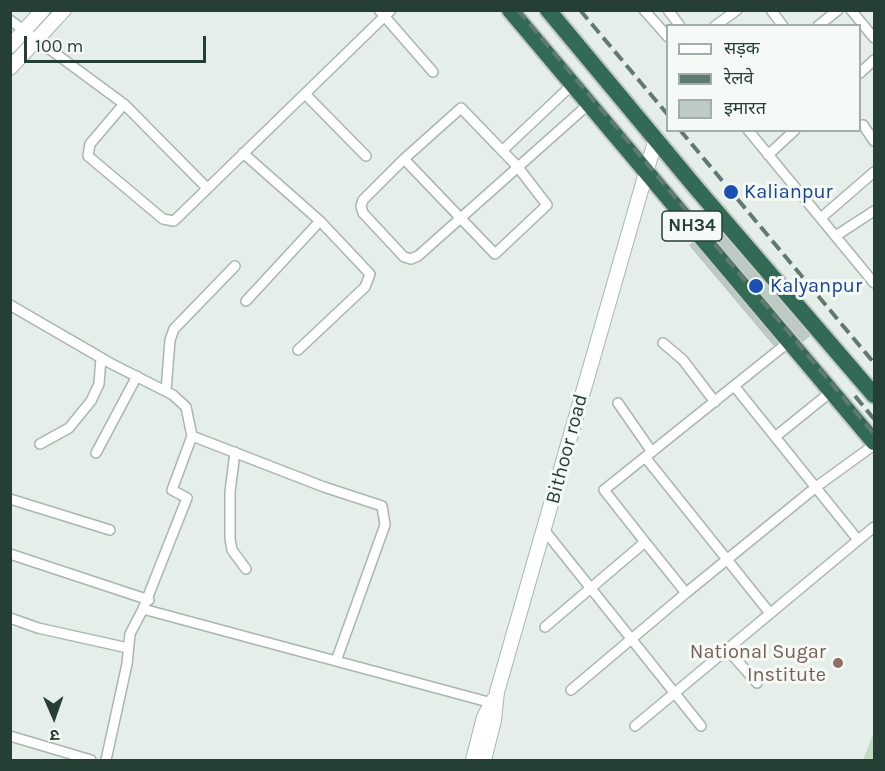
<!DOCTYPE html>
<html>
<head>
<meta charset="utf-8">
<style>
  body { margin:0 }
  #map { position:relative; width:885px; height:771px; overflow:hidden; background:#e6eee9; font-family:Karla,"Noto Sans Devanagari",sans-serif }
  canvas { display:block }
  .frame { position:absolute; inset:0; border:12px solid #253f34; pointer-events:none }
  .legend { position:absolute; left:666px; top:24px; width:195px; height:108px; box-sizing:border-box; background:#f6faf7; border:2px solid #a2afa9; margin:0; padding:8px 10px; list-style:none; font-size:18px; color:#253f34 }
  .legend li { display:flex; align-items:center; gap:12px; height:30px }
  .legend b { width:30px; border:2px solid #a2afa9 }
  .north { position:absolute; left:24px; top:687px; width:60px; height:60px; -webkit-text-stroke:4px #f6faf7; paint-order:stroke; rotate:178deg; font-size:16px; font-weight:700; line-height:24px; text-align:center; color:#253f34 }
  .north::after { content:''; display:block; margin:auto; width:21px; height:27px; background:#253f34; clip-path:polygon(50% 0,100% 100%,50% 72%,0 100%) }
  .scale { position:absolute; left:24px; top:36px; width:182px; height:27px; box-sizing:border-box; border:3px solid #253f34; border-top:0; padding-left:8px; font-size:18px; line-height:21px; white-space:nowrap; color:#253f34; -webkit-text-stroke:4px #f6faf7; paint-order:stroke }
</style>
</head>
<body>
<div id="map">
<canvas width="885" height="771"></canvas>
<div class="frame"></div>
<ul class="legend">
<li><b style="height:8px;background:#fff"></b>सड़क</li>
<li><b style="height:8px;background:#607a6f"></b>रेलवे</li>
<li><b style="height:16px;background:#becbc4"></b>इमारत</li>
</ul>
<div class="north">उ</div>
<div class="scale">100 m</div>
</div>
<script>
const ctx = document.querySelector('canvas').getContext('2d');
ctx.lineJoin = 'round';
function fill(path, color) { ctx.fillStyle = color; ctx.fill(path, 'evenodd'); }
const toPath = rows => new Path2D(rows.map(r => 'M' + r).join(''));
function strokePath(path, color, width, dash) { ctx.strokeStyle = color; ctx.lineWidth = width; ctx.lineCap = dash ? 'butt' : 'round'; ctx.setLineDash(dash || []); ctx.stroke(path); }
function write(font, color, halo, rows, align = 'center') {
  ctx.font = font + ' Karla,sans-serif'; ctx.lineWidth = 6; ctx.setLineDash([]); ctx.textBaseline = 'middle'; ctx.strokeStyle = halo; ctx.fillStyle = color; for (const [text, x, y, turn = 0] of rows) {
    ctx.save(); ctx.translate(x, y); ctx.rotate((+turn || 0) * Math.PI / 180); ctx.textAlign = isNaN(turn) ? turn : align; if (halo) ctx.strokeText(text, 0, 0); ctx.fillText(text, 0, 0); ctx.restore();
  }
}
const green = toPath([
  [874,733,874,760,863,760,872,737]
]);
const building = toPath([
  [714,225,809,336,803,341,709,230,714,225],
  [693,243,777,343,774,345,690,245,693,243]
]);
const street = toPath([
  [379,10,433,72],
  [644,10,668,37],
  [668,10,680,26],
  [771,10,783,26],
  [851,10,874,38],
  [10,20,124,104,207,188],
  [715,26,737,10],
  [818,26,838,10],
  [860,73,874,60],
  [305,94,366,156],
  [124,104,90,144,88,156,163,219,174,221,391,10],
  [461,108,517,166,547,205,495,254,404,159,461,108],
  [863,125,874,141],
  [748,130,874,283],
  [502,151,574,83],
  [243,153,320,221,370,274,365,287,298,350],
  [768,155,795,130],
  [404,159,363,200,361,206,363,213,404,257,411,259,418,256,590,103],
  [822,217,874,172],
  [837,235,874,211],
  [246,301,320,221],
  [10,305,110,363,173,395,186,407,192,436,172,490,187,498,143,609,336,661],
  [790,341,604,490,645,542,686,593,816,487,874,445],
  [663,343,683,360,715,402],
  [735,387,858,540],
  [166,391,170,340,174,329,235,266],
  [618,403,652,452],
  [192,436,324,487,382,506,385,525,336,661,492,703],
  [775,437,832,391],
  [40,444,69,428,91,401,99,384,101,358],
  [235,452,230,492,230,539,232,550,246,569],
  [96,453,137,376],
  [645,457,769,612],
  [10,499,110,530],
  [545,531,701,726],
  [10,554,149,600],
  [10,618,38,628,128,648],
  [545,627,645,542],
  [726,648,757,683],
  [571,690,686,593],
  [635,726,874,527],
  [10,736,91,760],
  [106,760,127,664,130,634,143,609]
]);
const secondary = toPath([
  [10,46,43,10],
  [10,68,64,10],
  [473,760,484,717,494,699],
  [484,760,494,720,497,692,656,138]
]);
const highway = toPath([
  [510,10,874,442],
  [548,10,697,189,874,395]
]);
const rail = toPath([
  [518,10,874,434],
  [580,10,668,115],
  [680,130,874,363],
  [855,396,874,419]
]);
const markers = [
  [731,192,8,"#1a4fb4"],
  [756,286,8,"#1a4fb4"],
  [838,663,6,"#8d6e63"]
];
const shields = [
  [692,226,60]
];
const shieldNames = [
  ["NH34",692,226]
];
const transitNames = [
  ["Kalianpur",744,192],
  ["Kalyanpur",770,286]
];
const streetNames = [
  ["Bithoor road",567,449,-75]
];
const educationNames = [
  ["National Sugar",826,652],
  ["Institute",826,675]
];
fill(green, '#c0ddc3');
fill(building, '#becbc4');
strokePath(building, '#b8c7be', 1.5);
strokePath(street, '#a8b6af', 12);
strokePath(secondary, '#a4b9ae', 16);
strokePath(highway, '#c2c9c6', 20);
strokePath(street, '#fff', 9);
strokePath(secondary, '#fff', 14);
strokePath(highway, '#336a55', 16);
strokePath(rail, '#607a6f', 4, [12, 6]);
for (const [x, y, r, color] of markers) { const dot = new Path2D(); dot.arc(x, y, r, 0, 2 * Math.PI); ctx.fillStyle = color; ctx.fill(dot); strokePath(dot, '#f6faf7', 2); }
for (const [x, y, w] of shields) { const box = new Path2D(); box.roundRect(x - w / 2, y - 15, w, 30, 4.5); ctx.fillStyle = '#f6faf7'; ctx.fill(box); strokePath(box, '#253f34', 1.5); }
write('bold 18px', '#253f34', null, shieldNames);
write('20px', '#164399', '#f6faf7', transitNames, 'left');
write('20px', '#253f34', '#f6faf7', streetNames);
write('20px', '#785e54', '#f6faf7', educationNames, 'right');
</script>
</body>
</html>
